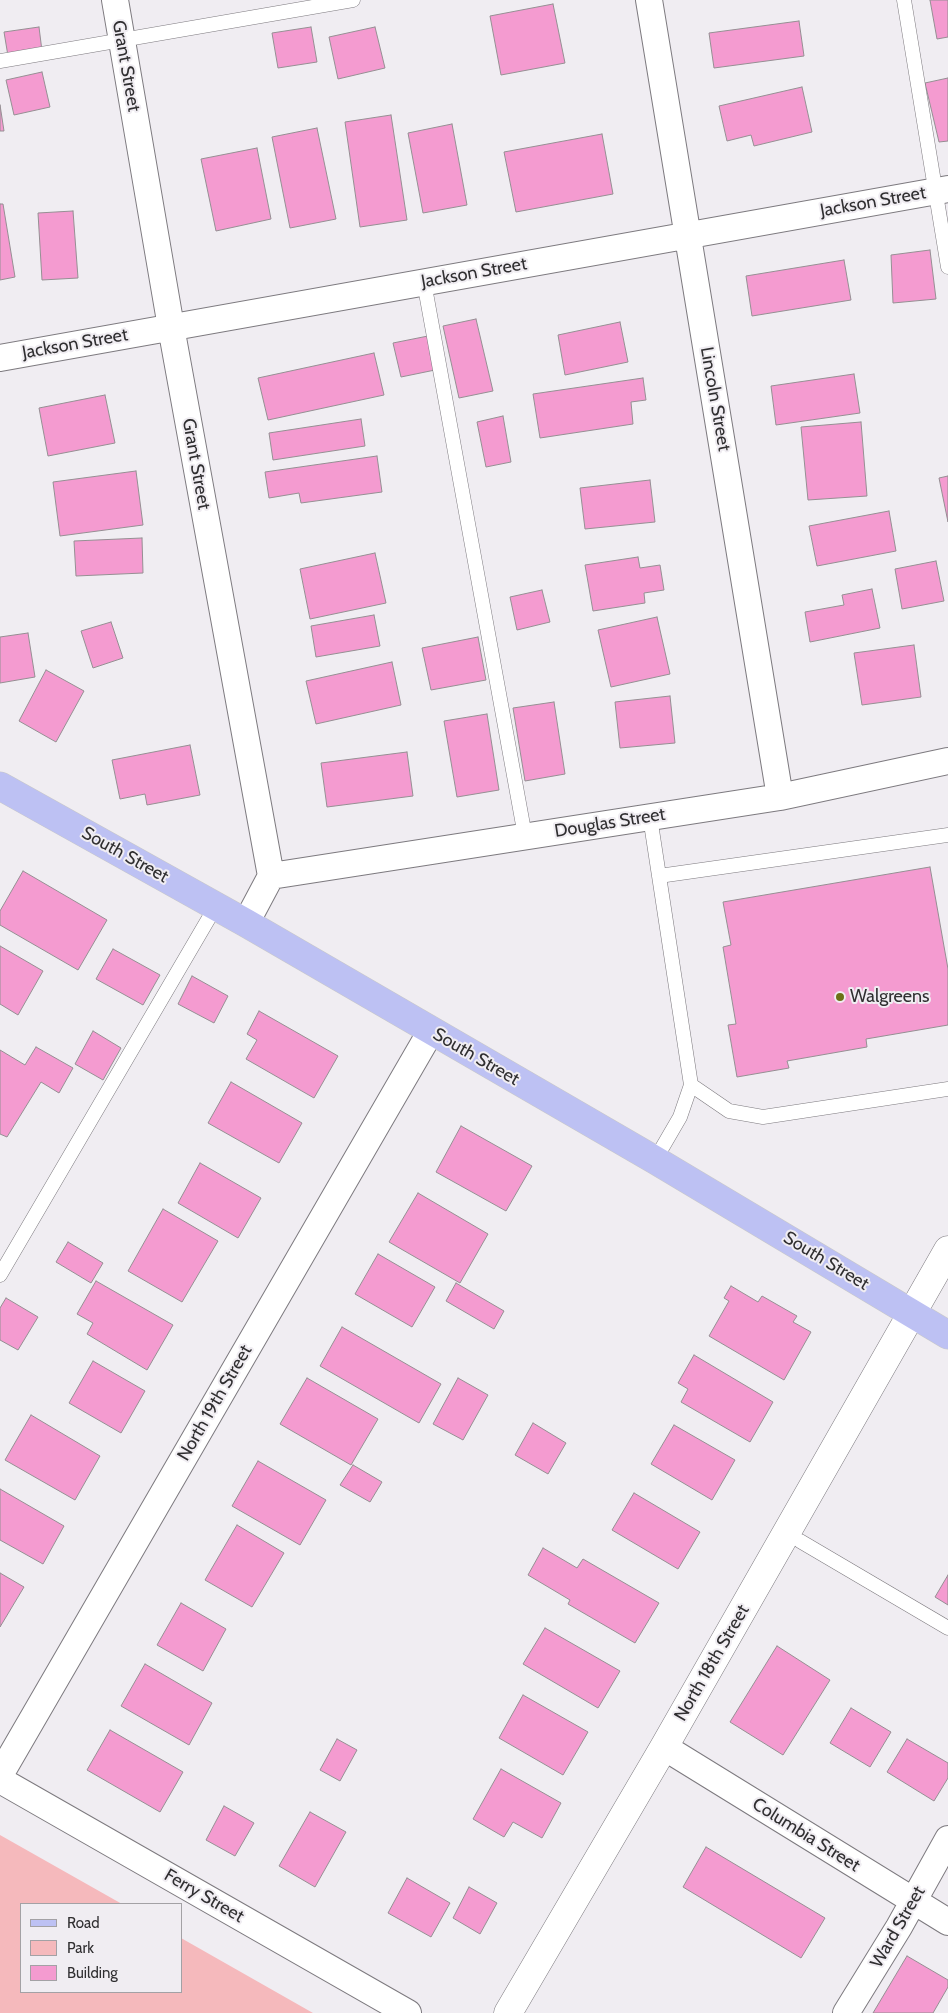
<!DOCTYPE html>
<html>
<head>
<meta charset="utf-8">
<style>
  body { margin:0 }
  #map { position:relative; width:948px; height:2013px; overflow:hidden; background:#f0edf2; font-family:Cabin,sans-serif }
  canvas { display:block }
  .legend { position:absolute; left:20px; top:1903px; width:162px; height:90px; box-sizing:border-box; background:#f0edf2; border:1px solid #a3a1a5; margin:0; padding:6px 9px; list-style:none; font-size:15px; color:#302f31 }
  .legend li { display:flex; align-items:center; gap:10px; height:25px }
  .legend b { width:25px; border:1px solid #a3a1a5 }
</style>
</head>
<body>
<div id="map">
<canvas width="948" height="2013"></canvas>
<ul class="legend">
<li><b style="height:6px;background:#bdc1f3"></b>Road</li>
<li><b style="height:14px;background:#f5b9bc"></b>Park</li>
<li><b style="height:14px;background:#f49bd0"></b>Building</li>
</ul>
</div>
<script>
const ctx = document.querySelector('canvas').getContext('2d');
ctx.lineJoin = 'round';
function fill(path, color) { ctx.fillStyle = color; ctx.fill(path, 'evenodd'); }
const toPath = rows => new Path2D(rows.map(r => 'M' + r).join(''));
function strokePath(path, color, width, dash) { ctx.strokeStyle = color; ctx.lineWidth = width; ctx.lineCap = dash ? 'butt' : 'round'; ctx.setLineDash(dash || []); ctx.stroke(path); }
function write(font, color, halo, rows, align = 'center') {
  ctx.font = font + ' Cabin,sans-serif'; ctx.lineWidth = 4; ctx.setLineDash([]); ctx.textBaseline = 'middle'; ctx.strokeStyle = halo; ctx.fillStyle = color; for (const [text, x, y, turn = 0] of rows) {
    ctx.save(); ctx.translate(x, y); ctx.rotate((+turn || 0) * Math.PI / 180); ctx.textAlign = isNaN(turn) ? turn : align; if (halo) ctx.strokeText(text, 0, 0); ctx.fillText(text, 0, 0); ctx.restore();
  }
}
const green = toPath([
  [0,1835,122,1904,21,1904,21,1992,181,1992,181,1938,313,2013,0,2013]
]);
const building = toPath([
  [930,0,948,0,948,37,937,39,930,0],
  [553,4,565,63,501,75,490,16,553,4],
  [799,21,804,56,714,68,709,33,799,21],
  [39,27,42,51,8,56,4,32,39,27],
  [311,27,317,62,278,68,272,33,311,27],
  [375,27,385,68,338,79,329,37,375,27],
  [42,72,50,107,14,115,6,80,42,72],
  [948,78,948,141,939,142,925,83,948,78],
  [802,87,812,132,754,146,751,135,727,141,719,106,802,87],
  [0,105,4,131,0,131,0,105],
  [391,115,407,220,360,227,345,122,391,115],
  [452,124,467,205,423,213,408,133,452,124],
  [317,128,336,219,290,228,272,137,317,128],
  [602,134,613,194,516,212,504,152,602,134],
  [257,148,271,219,216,231,201,159,257,148],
  [0,204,3,204,15,277,0,280,0,204],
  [73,211,78,278,42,280,38,213,73,211],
  [930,250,936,299,893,303,891,255,930,250],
  [844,260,851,300,752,316,746,276,844,260],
  [476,319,493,391,459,398,443,326,476,319],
  [620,322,628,362,565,375,558,335,620,322],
  [428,336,435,370,401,377,393,343,428,336],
  [374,353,384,395,268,420,258,378,374,353],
  [854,374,860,413,776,425,771,386,854,374],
  [643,378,646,400,631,402,633,424,540,438,533,394,643,378],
  [105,395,115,443,48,456,39,408,105,395],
  [503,416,511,462,486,467,477,422,503,416],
  [361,419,365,446,273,460,269,433,361,419],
  [861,422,867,496,808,500,801,427,861,422],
  [377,456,382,492,301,503,299,493,269,498,265,472,377,456],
  [136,471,143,525,60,536,53,482,136,471],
  [948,476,948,522,939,478,948,476],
  [650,480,655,522,585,529,580,488,650,480],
  [889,511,896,551,817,566,809,526,889,511],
  [142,538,143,573,76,576,74,541,142,538],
  [375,553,386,603,310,619,300,569,375,553],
  [638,557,640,568,660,565,664,590,644,593,645,603,593,611,585,565,638,557],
  [936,561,944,601,902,609,895,569,936,561],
  [872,589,880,628,810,642,805,612,844,605,842,595,872,589],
  [542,590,550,622,517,630,510,597,542,590],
  [374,615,380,646,316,657,311,626,374,615],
  [657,617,670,674,611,687,598,630,657,617],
  [111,622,123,658,93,668,81,631,111,622],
  [28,633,35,677,0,683,0,637,28,633],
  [478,637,486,680,431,690,422,648,478,637],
  [914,645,921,697,862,705,854,653,914,645],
  [392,662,401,705,316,724,306,681,392,662],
  [46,670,84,691,56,742,19,721,46,670],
  [670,696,675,743,620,748,615,702,670,696],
  [554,702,565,774,525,781,513,708,554,702],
  [487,714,499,790,457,797,444,721,487,714],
  [190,745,200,795,147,805,145,794,120,799,112,760,190,745],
  [407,752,413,796,327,807,321,763,407,752],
  [930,867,948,969,948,1025,866,1039,867,1047,787,1061,789,1068,737,1077,728,1025,736,1024,723,947,731,945,723,902,930,867],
  [23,871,107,920,78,970,0,925,0,911,23,871],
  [0,946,43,971,18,1015,0,1004,0,946],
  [113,949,160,975,143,1005,96,979,113,949],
  [192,976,228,996,214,1023,178,1004,192,976],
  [259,1011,338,1056,314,1098,246,1059,257,1040,247,1034,259,1011],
  [93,1031,121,1048,103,1080,75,1064,93,1031],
  [36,1047,73,1068,59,1093,41,1082,7,1137,0,1134,0,1050,25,1065,36,1047],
  [231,1082,302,1123,279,1163,208,1123,231,1082],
  [461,1126,532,1166,506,1211,436,1172,461,1126],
  [200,1163,261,1198,238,1238,178,1203,200,1163],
  [418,1193,488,1234,460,1283,389,1242,418,1193],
  [163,1209,218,1241,182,1302,128,1271,163,1209],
  [68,1242,103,1263,91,1283,56,1262,68,1242],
  [378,1254,435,1287,412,1327,355,1294,378,1254],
  [96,1281,173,1325,147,1370,87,1334,93,1323,77,1314,96,1281],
  [456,1283,504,1311,494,1329,446,1301,456,1283],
  [731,1286,758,1302,762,1296,797,1316,793,1322,811,1332,784,1380,709,1336,729,1301,724,1298,731,1286],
  [6,1298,38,1317,18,1350,0,1340,0,1308,6,1298],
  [342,1327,441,1384,419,1423,320,1366,342,1327],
  [694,1355,773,1402,750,1442,681,1402,688,1389,678,1383,694,1355],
  [93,1361,145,1391,121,1433,69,1403,93,1361],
  [307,1378,378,1419,351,1465,280,1424,307,1378],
  [458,1378,488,1395,463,1440,433,1424,458,1378],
  [31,1415,100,1456,75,1500,5,1460,31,1415],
  [533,1423,566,1443,548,1474,515,1455,533,1423],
  [674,1425,735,1460,712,1500,651,1464,674,1425],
  [258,1461,326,1500,300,1545,232,1506,258,1461],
  [353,1465,382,1482,370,1502,340,1485,353,1465],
  [0,1489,64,1526,43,1564,0,1540,0,1489],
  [634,1493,700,1532,678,1569,612,1530,634,1493],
  [237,1525,284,1553,252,1607,205,1580,237,1525],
  [543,1548,577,1568,583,1559,659,1603,635,1643,568,1604,570,1600,528,1575,543,1548],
  [0,1573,24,1587,0,1627,0,1573],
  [948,1575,948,1605,935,1597,948,1575],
  [181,1603,226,1629,203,1671,157,1645,181,1603],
  [545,1628,620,1671,598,1708,523,1664,545,1628],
  [777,1646,830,1680,783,1755,730,1722,777,1646],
  [145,1664,212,1703,189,1745,121,1706,145,1664],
  [523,1695,588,1732,563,1775,499,1738,523,1695],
  [851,1708,891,1732,870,1767,830,1743,851,1708],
  [110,1730,183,1772,160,1812,87,1770,110,1730],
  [337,1739,357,1750,340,1781,320,1770,337,1739],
  [907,1739,948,1763,948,1778,934,1801,887,1772,907,1739],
  [501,1769,561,1803,542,1838,513,1822,504,1837,473,1819,501,1769],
  [224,1806,254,1823,235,1856,206,1840,224,1806],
  [310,1812,346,1832,315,1887,279,1866,310,1812],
  [706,1847,825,1918,801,1958,683,1887,706,1847],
  [407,1878,450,1903,431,1937,388,1913,407,1878],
  [469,1887,497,1903,480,1934,453,1918,469,1887],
  [907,1956,948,1980,948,1987,933,2013,873,2013,907,1956]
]);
const lane = toPath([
  [904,0,948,267],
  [0,61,353,0],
  [424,282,525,836],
  [650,817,691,1085,729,1111,763,1117,948,1089],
  [659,876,948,835],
  [655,1160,680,1117,691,1085],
  [0,1275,216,906],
  [800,1541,948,1628]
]);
const street = toPath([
  [115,0,171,327,271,876,246,923],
  [649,0,780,797],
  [0,358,948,189],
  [271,876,780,797,948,761],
  [664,1747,948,1922],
  [0,1775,431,1031],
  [0,1780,408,2013],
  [846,2013,899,1927,948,1839]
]);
const secondary = toPath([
  [508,2013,664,1747,948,1250]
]);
const primary = toPath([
  [0,786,246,923,655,1160,948,1335]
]);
const markers = [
  [840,997,5,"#6c7117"]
];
const streetNames = [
  ["Grant Street",126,66,80],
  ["Jackson Street",873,202,-10],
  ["Jackson Street",474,273,-10],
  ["Jackson Street",75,344,-10],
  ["Lincoln Street",715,399,80],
  ["Grant Street",196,464,80],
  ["Douglas Street",610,823,-9],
  ["South Street",125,855,29],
  ["South Street",476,1057,30],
  ["South Street",826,1261,31],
  ["North 19th Street",215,1403,-60],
  ["North 18th Street",712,1663,-60],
  ["Columbia Street",806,1835,32],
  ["Ferry Street",204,1896,30],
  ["Ward Street",898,1927,-60]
];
const poiNames = [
  ["Walgreens",850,997]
];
fill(green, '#f5b9bc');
fill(building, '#f49bd0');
strokePath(building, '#958f93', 1);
strokePath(lane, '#7d7a7f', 15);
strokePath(street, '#7d7a7f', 28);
strokePath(secondary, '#7d7a7f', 29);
strokePath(primary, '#c9c9c9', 29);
strokePath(lane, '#fff', 14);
strokePath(street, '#fff', 26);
strokePath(secondary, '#fff', 28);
strokePath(primary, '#bdc1f3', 28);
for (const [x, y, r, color] of markers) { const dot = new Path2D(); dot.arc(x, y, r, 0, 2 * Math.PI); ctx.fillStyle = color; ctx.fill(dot); strokePath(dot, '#f0edf2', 2); }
write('18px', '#302f31', '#f0edf2', streetNames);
write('18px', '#302f31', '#f0edf2', poiNames, 'left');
</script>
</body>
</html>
